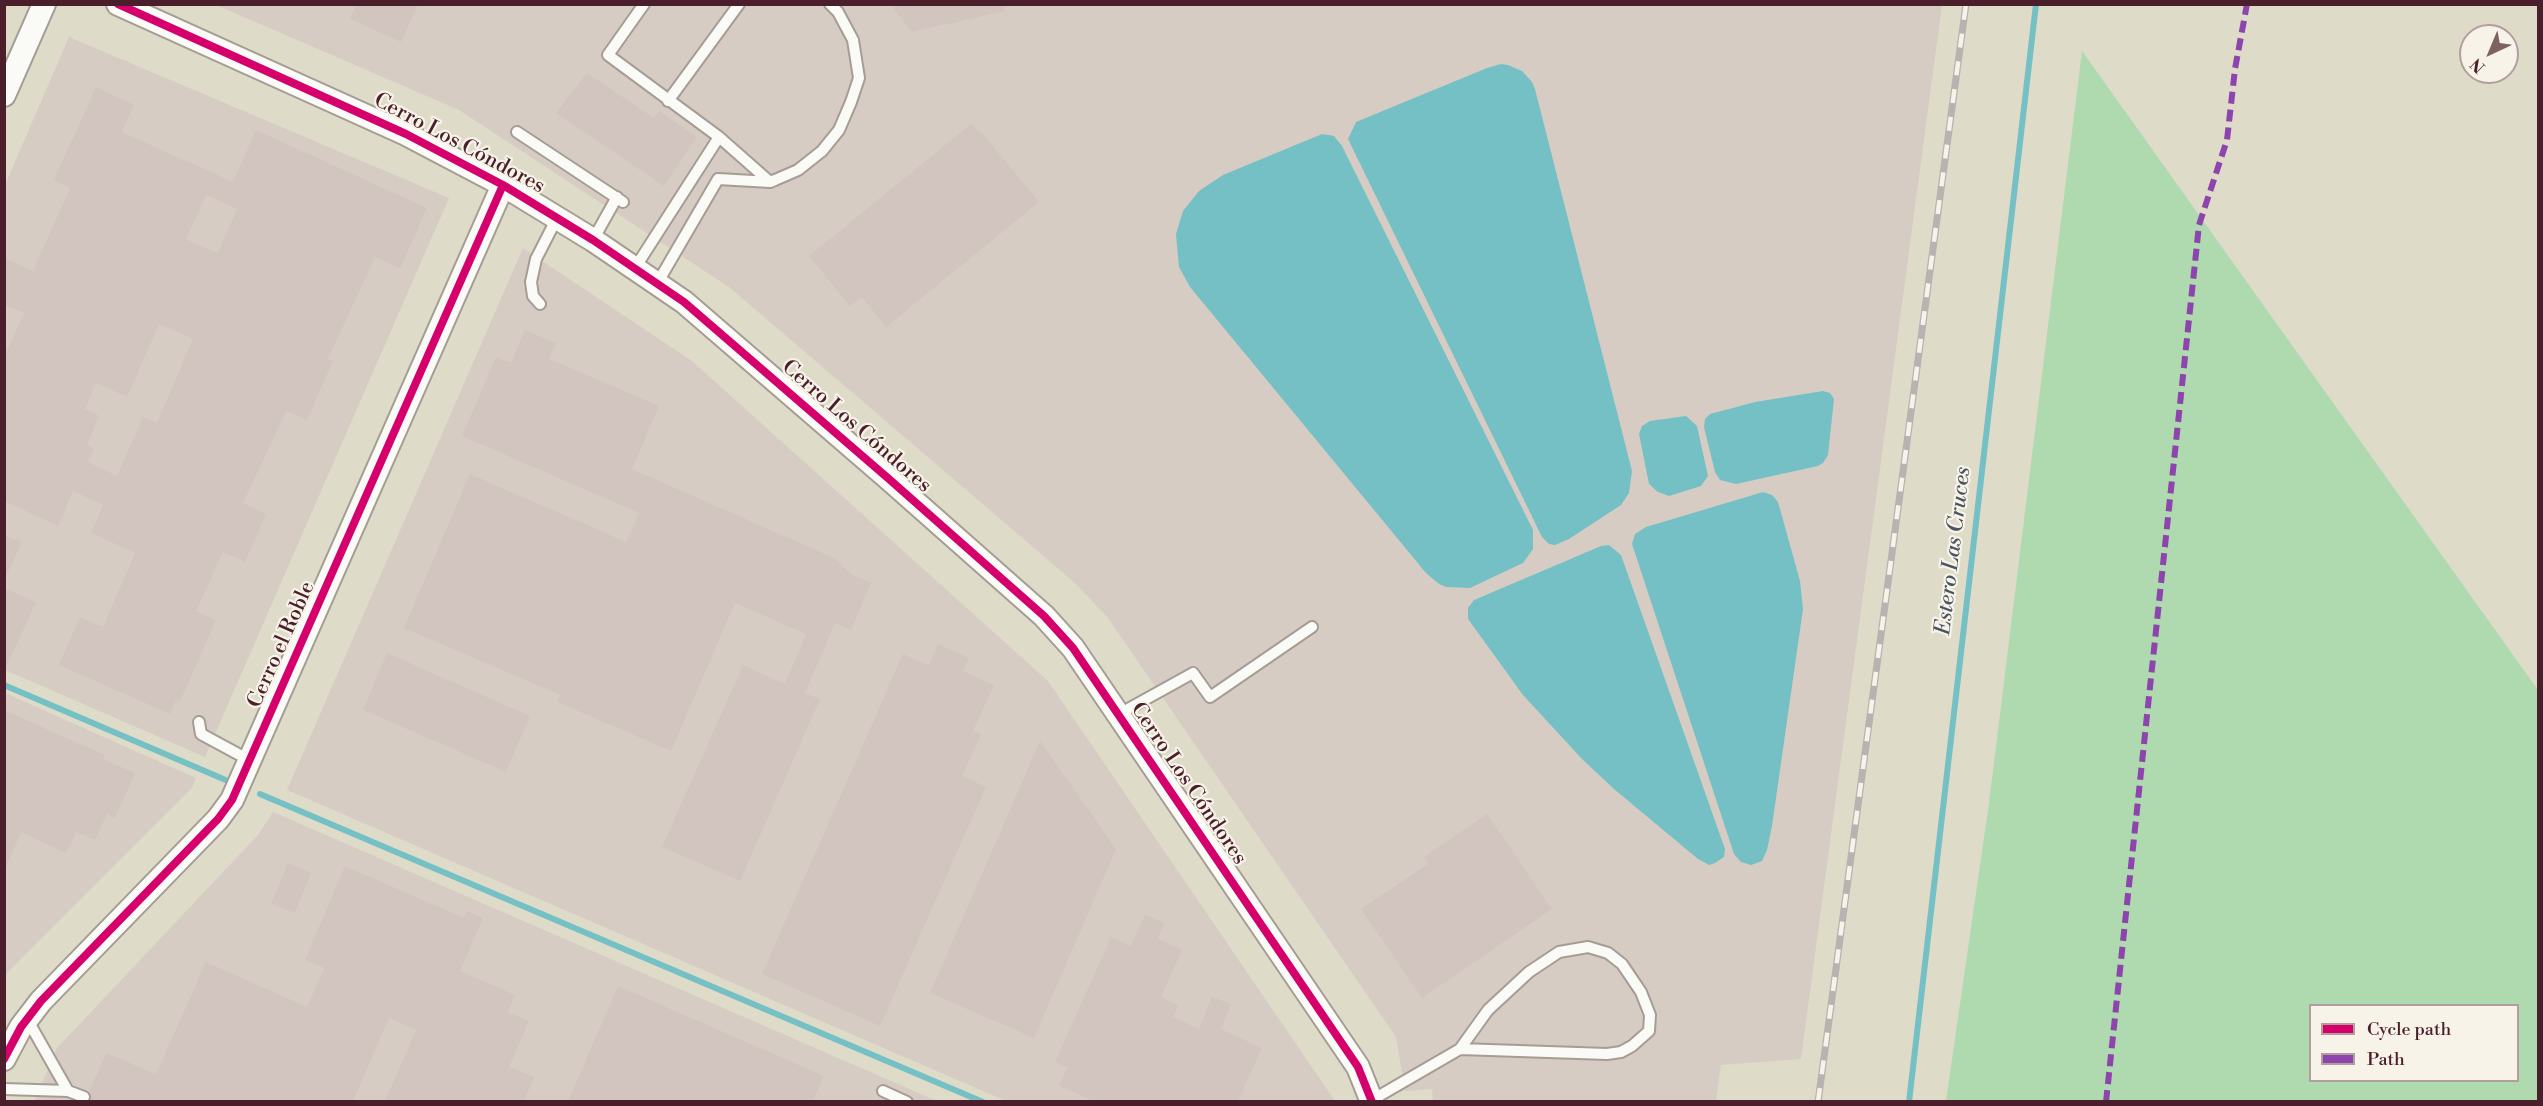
<!DOCTYPE html>
<html>
<head>
<meta charset="utf-8">
<style>
  body { margin:0 }
  #map { position:relative; width:2543px; height:1106px; overflow:hidden; background:#dedbc8; font-family:"Libre Bodoni",serif }
  canvas { display:block }
  .frame { position:absolute; inset:0; border:6px solid #4a1f2b; pointer-events:none }
  .legend { position:absolute; left:2309px; top:1004px; width:210px; height:78px; box-sizing:border-box; background:#f7f3e8; border:2px solid #b29e9c; margin:0; padding:8px 10px; list-style:none; font-size:18px; color:#4a1f2b }
  .legend li { display:flex; align-items:center; gap:12px; height:30px }
  .legend b { width:30px; border:2px solid #b29e9c }
  .north { position:absolute; left:2459px; top:24px; width:60px; height:60px; box-sizing:border-box; background:#f7f3e8; border:2px solid #b29e9c; border-radius:50%; rotate:224deg; font-size:16px; font-weight:700; line-height:24px; text-align:center; color:#4a1f2b }
  .north::after { content:''; display:block; margin:auto; width:21px; height:27px; background:#7e6162; clip-path:polygon(50% 0,100% 100%,50% 72%,0 100%) }
</style>
</head>
<body>
<div id="map">
<canvas width="2543" height="1106"></canvas>
<div class="frame"></div>
<ul class="legend">
<li><b style="height:8px;background:#d6006c"></b>Cycle path</li>
<li><b style="height:8px;background:#8e44ad"></b>Path</li>
</ul>
<div class="north">N</div>
</div>
<script>
const ctx = document.querySelector('canvas').getContext('2d');
ctx.lineJoin = 'round';
function fill(path, color) { ctx.fillStyle = color; ctx.fill(path, 'evenodd'); }
const toPath = rows => new Path2D(rows.map(r => 'M' + r).join(''));
function strokePath(path, color, width, dash) { ctx.strokeStyle = color; ctx.lineWidth = width; ctx.lineCap = dash ? 'butt' : 'round'; ctx.setLineDash(dash || []); ctx.stroke(path); }
function write(font, color, halo, rows, align = 'center') {
  ctx.font = font + ' "Libre Bodoni",serif'; ctx.lineWidth = 4.5; ctx.setLineDash([]); ctx.textBaseline = 'middle'; ctx.strokeStyle = halo; ctx.fillStyle = color; for (const [text, x, y, turn = 0] of rows) {
    ctx.save(); ctx.translate(x, y); ctx.rotate((+turn || 0) * Math.PI / 180); ctx.textAlign = isNaN(turn) ? turn : align; if (halo) ctx.strokeText(text, 0, 0); ctx.fillText(text, 0, 0); ctx.restore();
  }
}
const industrial = toPath([
  [216,5,1942,5,1801,1059,1721,1065,1716,1101,1433,1102,1432,1089,1405,1091,1396,1037,1108,618,1075,583,729,287,459,110],
  [69,37,449,198,205,757,5,670,5,185],
  [523,248,692,361,1048,681,1335,1101,1006,1101,287,790],
  [5,693,196,778,192,788,5,975],
  [273,812,937,1101,34,1102,57,1048,258,835]
]);
const green = toPath([
  [2082,51,2538,690,2538,1101,1946,1101,1989,803],
  [2310,1006,2518,1006,2518,1080,2310,1080]
]);
const water = toPath([
  [1501,64,1508,65,1522,71,1532,82,1535,89,1632,471,1629,493,1621,505,1569,539,1555,545,1549,544,1542,537,1348,139,1356,122,1487,68],
  [1322,134,1334,136,1342,146,1533,530,1533,549,1523,563,1470,588,1446,587,1439,584,1426,573,1190,287,1179,267,1176,234,1183,211,1199,191,1223,175],
  [1823,391,1830,393,1834,399,1828,455,1823,463,1818,466,1736,484,1720,480,1715,472,1704,427,1705,419,1710,414,1755,402],
  [1686,416,1697,426,1708,476,1701,486,1669,496,1658,492,1649,484,1639,434,1642,426,1650,421],
  [1763,492,1772,495,1778,502,1800,581,1803,609,1772,826,1767,850,1762,861,1751,865,1741,862,1734,854,1632,544,1635,534,1646,527],
  [1609,545,1621,555,1725,849,1724,857,1715,863,1709,865,1698,859,1614,789,1582,759,1523,695,1468,619,1468,608,1474,600,1601,546]
]);
const stream = toPath([
  [4,685,228,781],
  [260,794,983,1102],
  [1909,1102,2036,4]
]);
const building = toPath([
  [357,4,418,4,401,42,350,19],
  [890,4,1004,4,1005,11,912,32],
  [587,73,654,118,659,111,697,137,664,186,556,113],
  [96,87,134,105,122,132,233,182,256,130,427,208,400,268,375,257,328,359,333,361,307,420,286,411,243,503,266,514,245,562,223,552,196,611,216,620,180,701,176,700,170,714,59,665,80,617,103,627,135,553,91,533,103,505,73,491,58,526,4,501,4,357,24,313,4,305,4,258,33,271,70,188,54,180],
  [206,195,237,209,218,253,186,239],
  [159,324,193,339,157,423,143,417,117,476,88,462,94,449,87,445,99,416,85,409,96,383,127,397],
  [971,124,979,133,981,132,1039,202,886,327,862,297,850,306,809,256],
  [525,330,556,343,549,359,659,406,632,469,834,558,851,574,871,583,851,630,835,623,805,693,820,699,740,881,662,847,743,665,785,684,806,634,735,603,671,751,557,702,560,695,404,628,470,474,626,542,639,513,462,436,496,357,511,363],
  [4,535,22,542,4,580],
  [4,588,36,602,4,672],
  [938,644,969,658,963,671,994,685,973,731,981,734,962,776,986,787,880,1026,762,974,903,654,929,665],
  [387,653,530,716,506,772,363,710],
  [4,710,105,755,103,759,135,773,115,818,107,814,95,840,76,832,66,853,21,832,5,870],
  [1040,741,1116,849,1034,1038,930,993],
  [1487,814,1552,909,1422,998,1361,909,1428,864,1424,857],
  [288,863,311,873,295,913,271,904],
  [345,866,464,918,467,911,483,918,460,971,515,995,508,1012,529,1021,509,1067,534,1077,524,1101,385,1101,416,1030,389,1018,353,1101,90,1101,91,1096,89,1092,106,1053,156,1074,206,962,307,1007,324,968,305,960],
  [1145,915,1164,923,1158,939,1182,950,1161,997,1178,1005,1173,1017,1199,1029,1212,997,1231,1004,1221,1029,1262,1048,1238,1101,1094,1101,1059,1086,1067,1068,1055,1062,1111,937,1131,946],
  [618,986,824,1076,813,1101,568,1101]
]);
const lane = toPath([
  [644,4,608,55,719,137,770,182],
  [668,101,739,4],
  [517,132,623,202],
  [593,240,617,197],
  [635,268,719,137],
  [658,282,718,179,770,182,775,180,798,170,822,151,839,130,851,102,859,78,853,40,838,12,830,4],
  [540,304,533,296,531,282,536,259,557,218],
  [1119,714,1193,673,1210,697,1312,627],
  [199,722,201,734,251,761],
  [27,1019,68,1091],
  [4,1089,68,1091,84,1097],
  [883,1091,907,1102],
  [1372,1100,1460,1049,1488,1010,1529,972,1559,952,1588,947,1608,953,1622,964,1641,992,1650,1015,1649,1031,1632,1046,1621,1052,1607,1054,1460,1049]
]);
const street = toPath([
  [118,4,406,134,503,185,593,240,684,302,889,479,1044,616,1073,648,1358,1067,1372,1102],
  [4,95,44,4],
  [4,1059,21,1027,41,1001,218,819,232,800,503,185]
]);
const rail = toPath([
  [1818,1102,1966,4]
]);
const quiet = toPath([
  [2106,1102,2199,225,2227,140,2235,69,2247,4]
]);
const cycleway = toPath([
  [118,4,406,134,503,185,593,240,684,302,889,479,1044,616,1073,648,1358,1067,1372,1102],
  [4,1059,21,1027,41,1001,218,819,232,800,503,185]
]);
const streetNames = [
  ["Cerro Los Cóndores",459,144,28],
  ["Cerro Los Cóndores",856,427,41],
  ["Cerro el Roble",282,645,-66],
  ["Cerro Los Cóndores",1188,784,56]
];
const waterNames = [
  ["Estero Las Cruces",1954,551,-83]
];
fill(industrial, '#d7ccc4');
fill(green, '#afdaaf');
fill(water, '#75c0c5');
strokePath(stream, '#75c0c5', 6);
fill(building, '#d2c5c0');
strokePath(lane, '#a59d94', 14);
strokePath(street, '#a59d94', 26);
strokePath(lane, '#fafaf7', 10);
strokePath(street, '#fafaf7', 22);
strokePath(rail, '#b8b2b1', 7);
strokePath(rail, '#f7f3e8', 4.5, [14]);
strokePath(quiet, '#8e44ad', 6, [12, 6]);
strokePath(cycleway, '#d6006c', 8);
write('21px', '#4a1f2b', '#f7f3e8', streetNames);
write('italic 22px', '#495461', '#f7f3e8', waterNames);
</script>
</body>
</html>
